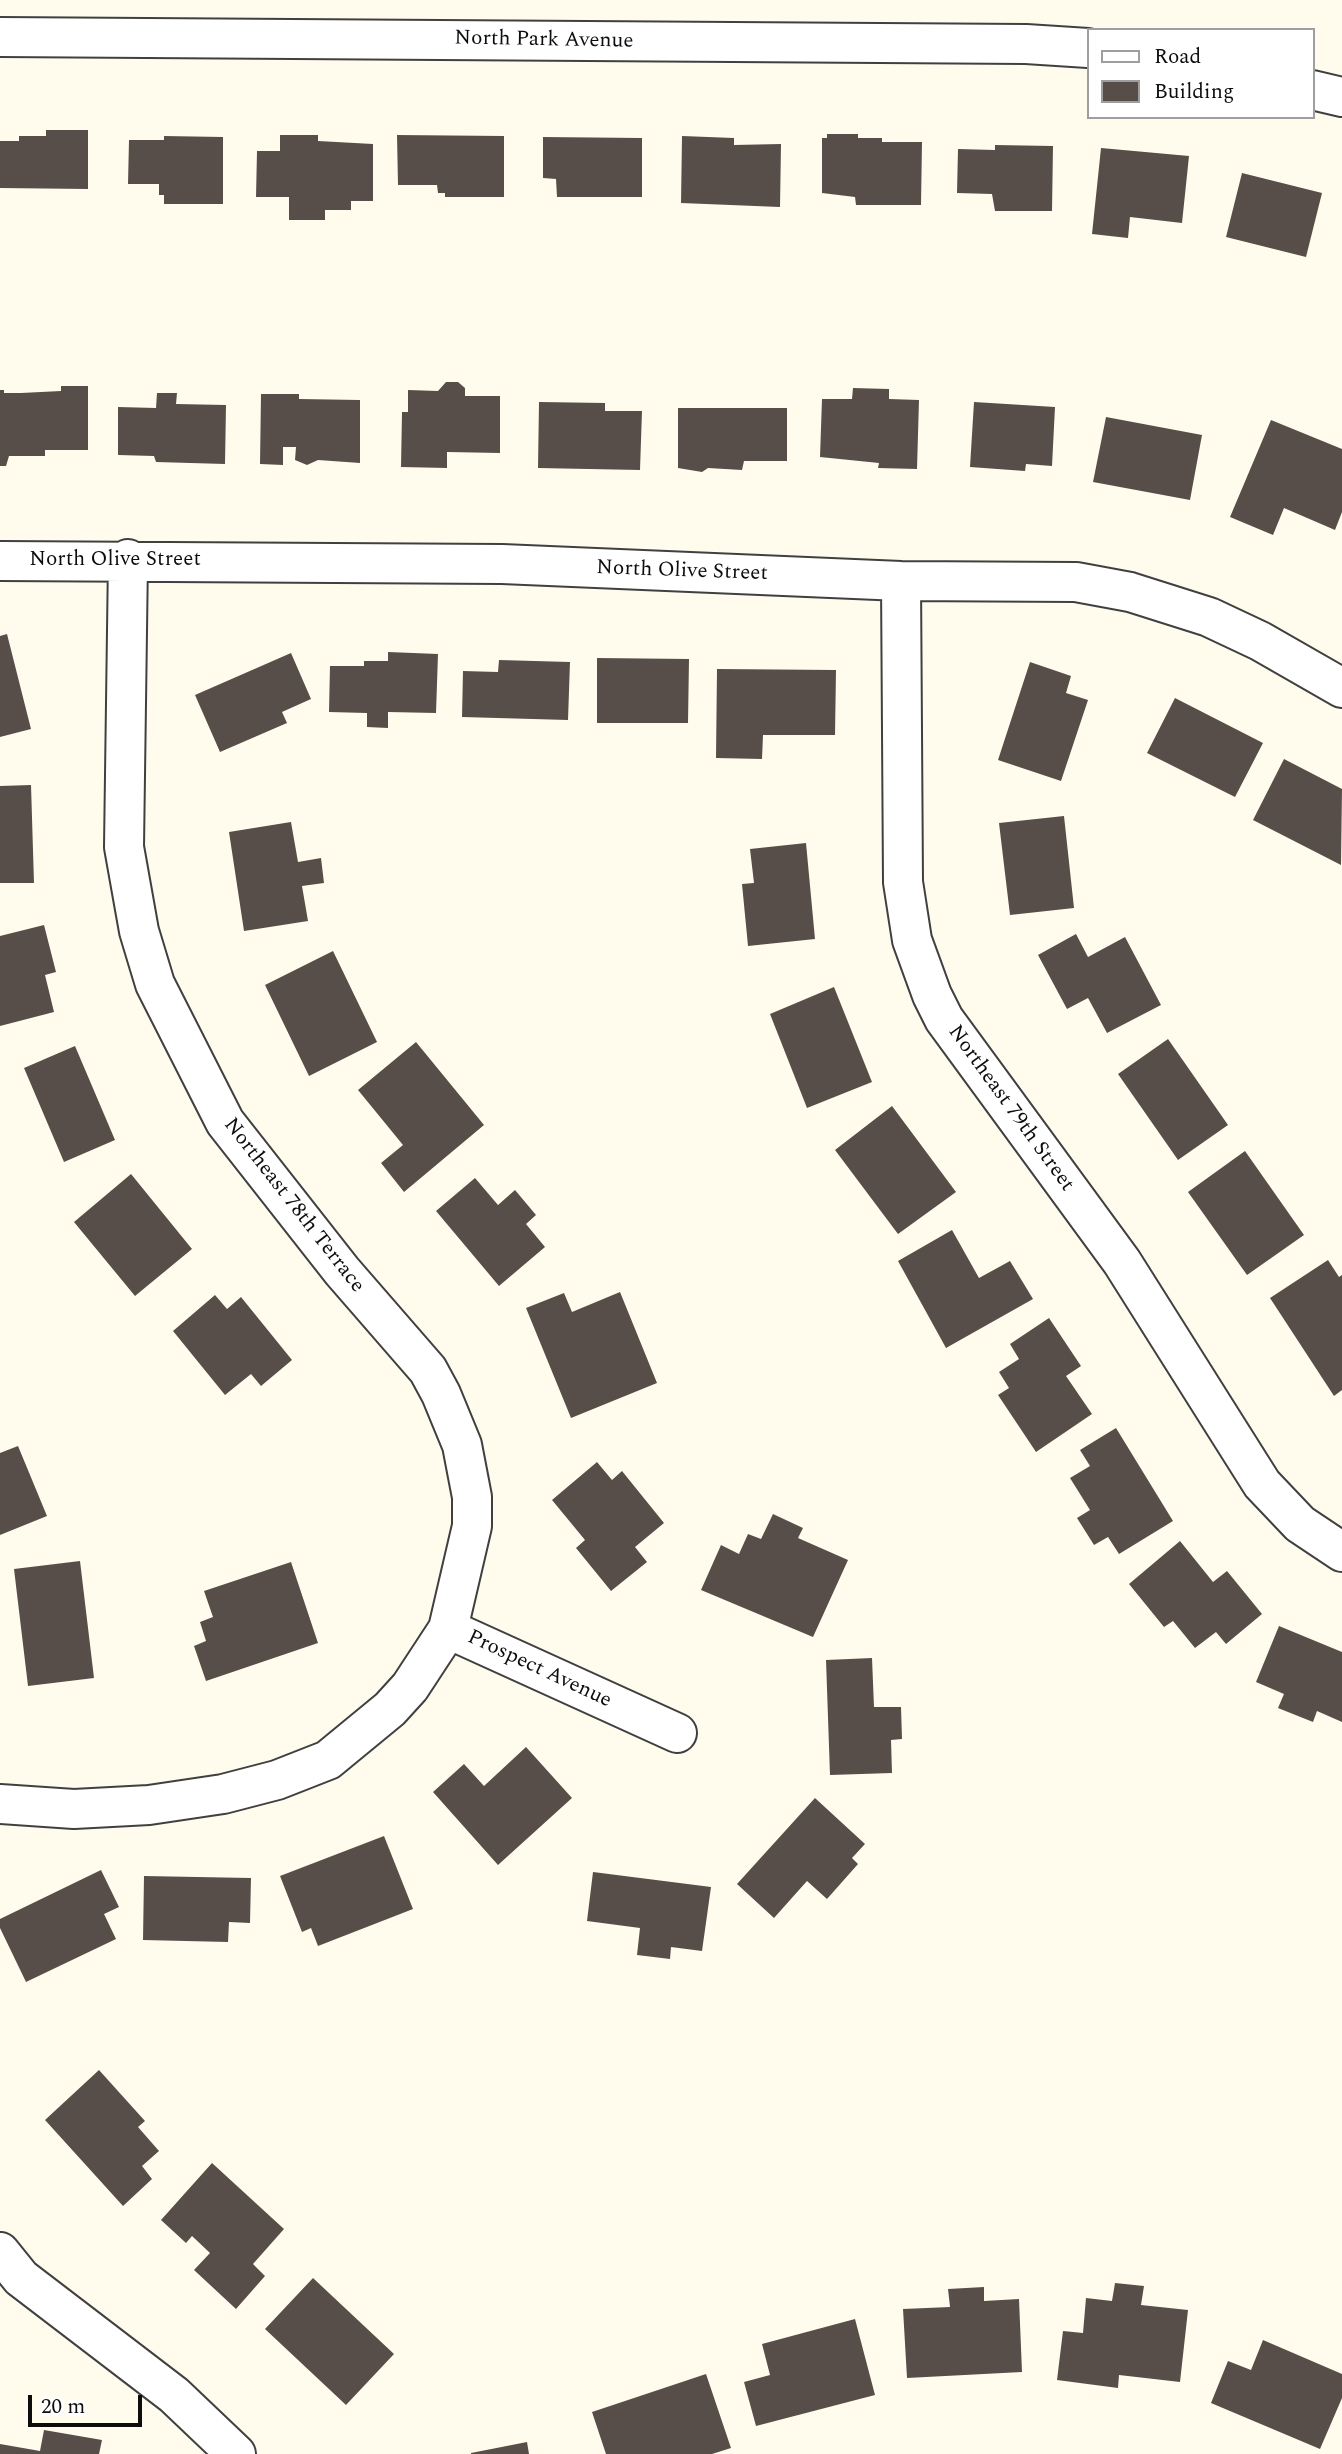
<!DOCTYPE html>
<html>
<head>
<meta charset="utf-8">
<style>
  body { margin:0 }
  #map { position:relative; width:1342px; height:2454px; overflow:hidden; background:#fffced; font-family:Spectral,serif }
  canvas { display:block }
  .legend { position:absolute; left:1087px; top:28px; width:228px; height:91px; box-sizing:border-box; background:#fff; border:2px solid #9e9e9e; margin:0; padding:9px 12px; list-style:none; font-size:21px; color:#0d0d0d }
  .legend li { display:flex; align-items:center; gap:14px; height:35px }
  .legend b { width:35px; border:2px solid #9e9e9e }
  .scale { position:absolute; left:28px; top:2395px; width:114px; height:32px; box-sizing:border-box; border:4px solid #0d0d0d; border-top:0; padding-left:9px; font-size:21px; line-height:24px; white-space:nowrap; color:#0d0d0d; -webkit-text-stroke:5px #fff; paint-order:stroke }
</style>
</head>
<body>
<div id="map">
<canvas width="1342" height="2454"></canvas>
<ul class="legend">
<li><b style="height:9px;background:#fff"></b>Road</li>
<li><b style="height:19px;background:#574e49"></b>Building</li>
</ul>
<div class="scale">20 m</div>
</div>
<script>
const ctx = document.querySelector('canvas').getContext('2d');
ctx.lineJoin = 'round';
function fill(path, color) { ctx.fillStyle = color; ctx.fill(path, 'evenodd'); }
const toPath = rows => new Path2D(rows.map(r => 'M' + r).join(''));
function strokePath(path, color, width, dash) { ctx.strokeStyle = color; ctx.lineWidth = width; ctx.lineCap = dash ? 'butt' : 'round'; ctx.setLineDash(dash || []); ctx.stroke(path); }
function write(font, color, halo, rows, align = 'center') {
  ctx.font = font + ' Spectral,serif'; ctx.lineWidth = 7; ctx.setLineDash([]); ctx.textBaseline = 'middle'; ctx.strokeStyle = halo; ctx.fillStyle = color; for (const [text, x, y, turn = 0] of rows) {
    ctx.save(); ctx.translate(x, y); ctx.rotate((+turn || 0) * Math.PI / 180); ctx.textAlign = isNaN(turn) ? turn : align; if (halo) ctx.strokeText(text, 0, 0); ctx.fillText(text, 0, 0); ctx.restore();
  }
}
const building = toPath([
  [46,130,88,130,88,189,0,188,0,141,19,141,19,136,46,136],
  [827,134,858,134,858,138,882,138,882,142,922,142,921,205,856,205,855,197,822,193,822,138,827,138],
  [280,135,318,135,318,141,373,144,373,201,351,201,351,210,325,210,325,220,289,220,289,197,256,197,257,151,280,151],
  [397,135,504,136,504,197,445,197,445,193,438,193,437,185,398,185],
  [164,136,223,137,223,204,164,204,164,195,159,195,159,184,128,184,129,140,164,140],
  [682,136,734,138,734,145,781,144,780,207,681,203],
  [543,137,642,138,642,197,557,197,556,179,543,178],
  [995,145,1053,146,1052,211,995,211,992,194,957,193,958,149,995,150],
  [1101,148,1189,156,1182,223,1130,217,1128,238,1092,234],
  [1242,173,1322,193,1306,257,1226,237],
  [446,382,458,382,465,388,465,396,500,396,500,453,447,452,447,468,401,467,402,412,408,412,408,390,438,391],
  [61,386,88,386,88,450,45,450,45,456,9,456,6,466,0,466,0,390,4,390,4,393,21,393,61,391],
  [853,388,889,389,889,399,919,400,917,469,878,468,879,463,820,457,822,399,852,399],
  [157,393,177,393,176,404,226,405,225,464,156,462,154,456,118,455,118,407,156,408],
  [261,394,299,394,299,399,360,400,360,463,318,460,307,465,295,460,296,447,283,447,283,465,260,464],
  [539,402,605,403,605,411,642,411,640,470,538,468],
  [974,402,1055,407,1052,466,1026,464,1025,471,970,467],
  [678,408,787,408,787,461,744,461,742,470,708,468,702,472,678,468],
  [1106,417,1202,435,1190,500,1093,482],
  [1271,420,1342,449,1342,512,1335,530,1284,508,1273,535,1230,517],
  [7,634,31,729,0,737,0,636],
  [388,652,438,654,436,713,388,712,388,728,367,727,367,713,329,712,330,666,364,666,364,661,388,661],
  [291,653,311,699,282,712,287,723,220,752,195,695],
  [597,658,689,659,688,723,597,723],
  [499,660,570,662,568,720,462,717,463,671,498,672],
  [1030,662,1071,676,1066,693,1088,700,1061,781,998,760],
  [717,669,836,670,835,735,763,735,762,759,716,758],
  [1175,698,1263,743,1235,797,1147,753],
  [1284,759,1342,789,1341,865,1253,820],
  [31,785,34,883,0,883,0,786],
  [1064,816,1074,908,1010,915,999,823],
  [291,822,298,862,321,858,324,883,302,886,308,921,244,931,229,832],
  [806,843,815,939,748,946,742,884,754,883,750,849],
  [44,925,56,972,45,975,54,1012,0,1026,0,936],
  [1076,934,1088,957,1125,937,1161,1005,1107,1033,1088,998,1067,1009,1038,955],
  [333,951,377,1042,309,1076,265,985],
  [834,987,872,1082,807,1108,770,1014],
  [1168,1039,1228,1125,1178,1160,1118,1074],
  [416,1042,484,1125,404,1192,381,1163,403,1145,358,1090],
  [75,1046,115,1140,64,1162,24,1068],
  [892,1106,956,1192,898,1234,835,1150],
  [1245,1151,1304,1235,1247,1275,1188,1192],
  [131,1174,192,1249,135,1296,74,1222],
  [475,1178,498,1205,515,1190,536,1215,526,1224,545,1247,499,1286,436,1211],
  [952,1230,979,1278,1010,1261,1033,1299,946,1348,898,1261],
  [1328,1260,1339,1277,1342,1275,1342,1390,1334,1396,1270,1298],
  [620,1292,657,1383,571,1418,526,1308,564,1293,572,1312],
  [215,1295,227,1309,241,1297,292,1360,261,1386,251,1374,225,1395,173,1331],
  [1049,1318,1081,1366,1066,1376,1092,1414,1036,1452,998,1395,1009,1388,999,1372,1019,1359,1010,1344],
  [1116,1428,1173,1521,1119,1554,1108,1537,1094,1545,1077,1518,1090,1510,1070,1478,1090,1466,1080,1450],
  [18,1446,47,1516,0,1535,0,1453],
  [597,1462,612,1480,622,1471,664,1523,635,1547,647,1562,611,1591,576,1548,585,1540,552,1500],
  [773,1514,803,1528,798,1538,848,1560,813,1637,701,1590,721,1545,739,1554,748,1534,761,1539],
  [1180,1541,1213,1582,1227,1571,1262,1614,1226,1644,1216,1632,1195,1648,1173,1621,1164,1627,1129,1584],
  [80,1561,94,1678,28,1686,14,1569],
  [291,1562,318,1643,206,1681,194,1646,206,1641,200,1622,213,1617,204,1591],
  [1279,1626,1342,1652,1342,1722,1317,1711,1313,1722,1278,1708,1284,1694,1256,1682],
  [872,1658,874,1707,901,1707,902,1739,891,1740,892,1773,830,1775,826,1660],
  [526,1747,572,1798,498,1865,433,1792,464,1764,484,1786],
  [815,1798,865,1844,852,1858,858,1864,827,1899,807,1881,774,1918,737,1884],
  [384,1836,413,1909,318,1946,311,1928,302,1932,280,1876],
  [101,1870,119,1907,104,1914,116,1939,26,1982,0,1928,0,1919],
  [593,1872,711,1887,702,1951,671,1947,670,1959,637,1955,640,1928,587,1921],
  [144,1876,251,1878,250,1923,229,1922,228,1942,143,1940],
  [99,2070,145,2121,138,2127,159,2151,142,2166,152,2179,123,2206,45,2120],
  [212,2163,284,2229,253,2264,265,2276,236,2309,194,2270,210,2253,192,2236,186,2243,161,2220],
  [313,2278,394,2354,346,2405,265,2329],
  [1115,2283,1144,2286,1141,2305,1188,2310,1180,2382,1119,2375,1118,2388,1057,2380,1063,2331,1083,2333,1086,2298,1112,2301],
  [984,2287,984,2301,1019,2299,1022,2372,907,2378,903,2309,950,2307,948,2289],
  [855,2319,875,2395,756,2426,744,2382,770,2375,762,2344],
  [1263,2340,1342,2374,1342,2398,1320,2449,1211,2403,1228,2361,1251,2370],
  [706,2374,731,2448,712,2454,606,2454,592,2412],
  [44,2430,102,2440,99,2454,0,2454,0,2444,40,2451],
  [527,2442,529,2454,471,2454,471,2453]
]);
const street = toPath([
  [0,37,1026,44,1088,48],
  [1312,90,1342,97],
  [0,561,502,564,901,581,1076,582,1130,592,1209,617,1260,641,1342,688],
  [901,581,903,882,912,940,932,995,944,1019,1122,1262,1262,1484,1300,1524,1342,1552],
  [448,1629,677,1733],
  [0,1804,74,1809,149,1805,223,1794,277,1780,328,1760,390,1709,410,1687,448,1629,472,1526,472,1497,462,1445,441,1394,428,1370,342,1271,225,1122,155,984,139,931,124,847,128,559],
  [0,2252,21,2278,174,2395,236,2454]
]);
const streetNames = [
  ["North Park Avenue",544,41,1],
  ["North Olive Street",115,561],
  ["North Olive Street",682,572,2],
  ["Northeast 79th Street",1010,1109,54],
  ["Northeast 78th Terrace",293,1206,52],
  ["Prospect Avenue",539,1670,25]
];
fill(building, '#574e49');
strokePath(street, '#404040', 42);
strokePath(street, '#fff', 38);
write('21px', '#0d0d0d', '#fff', streetNames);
</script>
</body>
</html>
